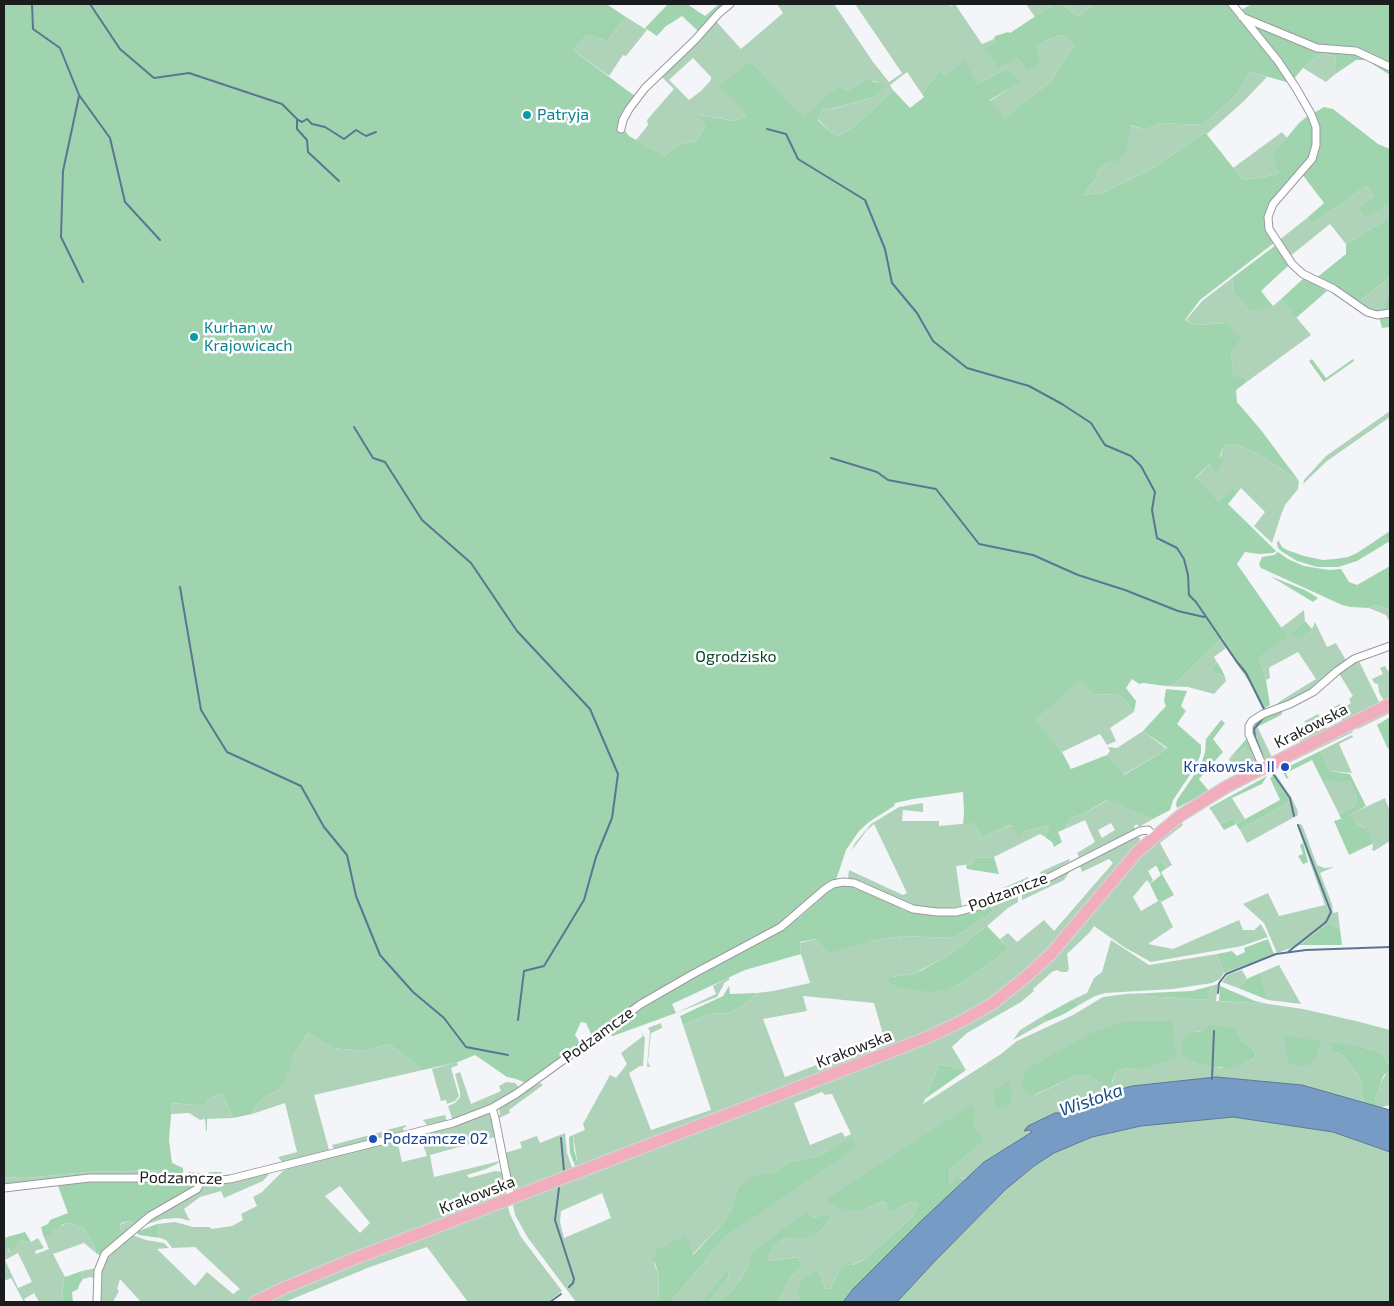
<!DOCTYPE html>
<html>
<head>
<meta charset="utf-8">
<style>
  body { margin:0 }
  #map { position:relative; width:1394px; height:1306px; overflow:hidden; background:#f4f5f9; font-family:"Exo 2",sans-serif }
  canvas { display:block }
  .frame { position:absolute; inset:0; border:5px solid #1b1c1d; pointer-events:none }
</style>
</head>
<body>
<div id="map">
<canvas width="1394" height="1306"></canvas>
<div class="frame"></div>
</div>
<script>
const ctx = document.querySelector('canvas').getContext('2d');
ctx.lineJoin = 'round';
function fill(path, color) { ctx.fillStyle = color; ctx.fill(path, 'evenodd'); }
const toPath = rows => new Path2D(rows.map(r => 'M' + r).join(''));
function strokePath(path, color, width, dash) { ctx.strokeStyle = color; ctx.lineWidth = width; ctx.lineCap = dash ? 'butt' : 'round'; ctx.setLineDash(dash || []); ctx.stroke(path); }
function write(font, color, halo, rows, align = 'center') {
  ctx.font = font + ' "Exo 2",sans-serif'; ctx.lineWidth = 5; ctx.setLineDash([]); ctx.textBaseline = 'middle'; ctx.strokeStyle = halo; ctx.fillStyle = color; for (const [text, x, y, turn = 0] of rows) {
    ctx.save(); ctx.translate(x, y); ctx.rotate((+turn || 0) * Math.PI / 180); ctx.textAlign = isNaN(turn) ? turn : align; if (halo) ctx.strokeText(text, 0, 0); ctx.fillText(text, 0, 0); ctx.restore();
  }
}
const green = toPath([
  [777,4,834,4,873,62,889,82,902,73,855,4,949,4,950,6,955,4,982,44,994,39,996,42,986,49,1017,58,1026,71,1036,48,1049,39,1062,35,1074,45,1050,82,1003,119,990,101,1019,82,1008,68,977,84,945,77,939,71,922,94,907,72,890,85,893,90,856,125,838,136,828,130,818,119,822,110,824,108,832,109,874,97,879,84,874,81,862,82,847,90,838,85,803,119,751,61,747,115,735,121,700,115,705,126,698,138,694,142,677,145,665,156,636,140,648,125,647,120,674,89,661,76,637,100,715,20,741,49,783,13],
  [693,58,711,77,711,80,701,91,689,100,669,80],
  [1026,4,1054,4,1035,17],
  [1062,4,1092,4,1078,17],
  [626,17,647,30,626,56,623,55,609,76,573,50,587,35,607,41],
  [1322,53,1336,57,1334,75,1326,82,1303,68],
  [1250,72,1267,77,1244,101,1207,134,1205,132,1153,168,1102,193,1084,195,1096,178,1098,171,1110,161,1129,125,1145,130,1160,123,1204,125,1238,93],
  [1282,132,1287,138,1279,147,1279,172,1274,175,1243,180,1233,168],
  [1366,186,1374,197,1365,216,1390,204,1390,217,1346,244,1330,224,1289,257,1278,241,1307,218,1313,224],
  [1390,277,1390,293,1378,313,1373,312,1357,303],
  [1232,278,1234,292,1273,306,1281,299,1311,335,1248,381,1243,377,1234,377,1227,323,1195,325,1186,320,1202,301],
  [1390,411,1390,417,1327,461,1303,484,1304,480,1326,456],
  [1227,444,1235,444,1259,454,1299,481,1298,489,1285,505,1281,515,1272,543,1254,526,1265,512,1241,488,1237,493,1232,490,1219,501,1195,479,1209,464,1217,472,1223,448],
  [1375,605,1390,610,1390,620,1388,619,1386,615,1369,608],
  [1304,610,1305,621,1292,632,1312,629,1315,622,1327,647,1336,643,1347,662,1312,691,1268,710,1285,698,1316,679,1298,652,1270,667,1269,669,1270,678,1266,680,1259,658,1287,637,1281,628],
  [1223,637,1226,648,1214,657,1217,662,1210,670,1225,677,1226,681,1214,694,1188,687,1166,686,1176,683],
  [1359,661,1380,704,1331,729,1330,727,1342,720,1334,707,1340,704,1343,708,1351,703,1349,699,1353,696,1338,672,1347,665],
  [1385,666,1388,671,1390,670,1390,700,1385,703,1379,692,1378,684,1374,683,1372,679,1383,674,1380,668],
  [1080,679,1093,694,1120,695,1134,712,1110,728,1116,741,1107,745,1100,734,1062,752,1034,720],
  [1390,710,1390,713,1358,729,1356,726],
  [1318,714,1328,731,1301,744,1293,732,1304,726,1305,721],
  [1255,722,1272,757,1295,745,1296,747,1264,762,1250,730],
  [1351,729,1353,732,1293,761,1303,753],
  [1143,731,1167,749,1123,775,1107,755,1110,751,1108,747,1117,748],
  [1352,735,1353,737,1339,744,1352,773,1330,771,1320,751],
  [1245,748,1253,755,1255,754,1258,764,1237,776,1229,759],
  [1274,772,1291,797,1297,809,1298,815,1247,843,1240,830,1289,802,1272,776,1271,777],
  [1350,780,1357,798,1355,806,1339,814,1323,782],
  [1232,798,1245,819,1236,824,1233,818,1220,824,1211,810],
  [1385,798,1390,812,1390,841,1374,851,1372,850,1373,847,1372,844,1374,843,1364,827,1357,824,1349,815],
  [1108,800,1153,819,1139,827,1137,824,1134,826,1135,829,1079,857,1077,853,1095,842,1085,820,1065,829,1071,818,1083,814],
  [1111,823,1115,830,1102,838,1098,830],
  [923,803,923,812,903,810,902,821,939,821,939,826,972,823,983,838,989,834,1012,825,1022,832,1049,825,1045,837,1040,834,994,857,975,858,972,864,956,866,962,907,937,909,913,905,854,880,848,879,849,870,903,895,907,893,874,824,867,830,852,850,847,861,855,843,871,824,899,807],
  [1181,821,1183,825,1160,843,1172,865,1167,868,1162,862,1148,871,1153,880,1150,884,1147,880,1133,897,1141,911,1160,900,1173,927,1148,944,1173,949,1239,920,1243,930,1254,930,1261,924,1268,937,1242,946,1151,962,1124,947,1094,926,1090,932,1067,954,1069,969,1067,972,1061,972,1057,970,1052,972,1033,989,1034,991,1021,1002,967,1033,952,1047,966,1070,939,1064,923,1104,1001,1054,1017,1041,1073,1015,1103,997,1125,994,1149,993,1145,996,1209,1000,1211,986,1218,984,1216,1001,1268,1004,1303,1009,1360,1022,1390,1030,1390,1065,1386,1061,1382,1053,1362,1047,1335,1052,1342,1055,1361,1079,1363,1088,1361,1094,1363,1102,1302,1085,1216,1077,1132,1086,1094,1097,1063,1113,1055,1113,1029,1130,1032,1132,984,1162,966,1179,962,1178,950,1185,949,1181,950,1169,980,1145,973,1127,975,1119,826,1200,836,1208,864,1210,883,1201,887,1205,886,1211,894,1211,911,1202,917,1204,913,1216,865,1259,839,1271,831,1288,825,1289,822,1278,798,1294,799,1302,778,1302,789,1280,802,1266,798,1257,770,1261,768,1258,773,1248,782,1240,791,1237,818,1233,828,1223,831,1217,817,1218,811,1216,808,1212,752,1251,746,1270,738,1283,728,1294,719,1301,707,1302,728,1278,730,1269,700,1302,671,1302,725,1237,778,1199,828,1151,819,1156,788,1162,773,1174,737,1190,731,1210,721,1225,692,1255,654,1263,659,1276,658,1302,576,1302,528,1238,515,1215,513,1205,516,1202,992,1008,1158,839],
  [1126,1021,1140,1070,1128,1068,1119,1071,1115,1073,1112,1083,1088,1075,1077,1075,1033,1096],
  [1233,1028,1241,1040,1253,1049,1256,1057,1239,1067,1221,1068,1208,1064,1191,1062,1195,1032],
  [1286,1047,1315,1058,1286,1057],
  [822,1092,825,1095,832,1094,851,1134,845,1137,842,1132,810,1145,794,1103],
  [602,1193,611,1218,564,1238,560,1222,561,1211],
  [1301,824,1303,827,1317,865,1324,868,1334,867,1320,873,1332,904,1333,913,1338,912,1340,929,1328,923,1300,945,1277,953,1264,923,1243,904,1268,893,1279,916,1325,905,1297,825],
  [1136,837,1140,838,1139,844,1105,880,1062,935,1035,963,991,998,971,1011,947,1024,880,1051,877,1050,874,1043,884,1038,874,1003,803,996,807,1011,763,1019,785,1077,869,1045,871,1054,578,1168,575,1167,573,1161,577,1160,573,1135,585,1130,583,1124,610,1075,616,1078,627,1064,621,1053,643,1036,641,1031,645,1038,643,1066,640,1066,629,1073,651,1130,711,1110,683,1025,710,1014,729,1013,743,1006,757,993,773,991,810,983,801,954,800,943,816,939,870,941,903,936,954,938,994,911,989,905,1018,894,1018,902,1008,908,987,926,946,957,913,974,891,977,950,989,964,982,1009,949,1000,939,1008,933,1017,942,1044,920,1054,931,1113,863,1109,859,1082,872,1080,866],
  [1069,859,1070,861,1042,877,1040,872],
  [1069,871,1070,871,1064,880,1022,900,1022,894,1024,892],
  [1028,877,1030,882,1004,893,1003,888],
  [1111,940,1149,965,1217,954,1224,973,1220,979,1212,983,1173,989,1105,993,1095,996,1079,1005,1072,1000,1087,993,1094,978,1102,972],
  [1279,965,1301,1004,1268,1000,1260,973],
  [1242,970,1247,979,1238,988,1222,982,1227,975],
  [729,977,729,980,725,982,717,997,676,1013,716,994,713,986],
  [1043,1016,1045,1022,1013,1040,1020,1030],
  [661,1023,662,1028,651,1033,648,1061,650,1067,647,1067,650,1031,648,1028],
  [308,1033,332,1048,365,1051,389,1044,423,1070,314,1095,329,1150,283,1163,278,1157,297,1152,285,1103,252,1114,255,1107,264,1098,277,1091,283,1083,294,1056],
  [457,1062,458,1065,451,1068,459,1096,455,1101,447,1104,446,1100,441,1101,432,1069],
  [1390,1067,1390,1105,1382,1107,1375,1106,1375,1098,1379,1093,1380,1084],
  [460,1072,471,1104,501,1091,499,1086,506,1082,515,1083,520,1088,493,1104,453,1121,448,1106,455,1103,460,1097,460,1092,455,1074],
  [540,1083,543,1085,509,1110,510,1113,499,1118,498,1116,500,1115,499,1108],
  [222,1093,233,1118,207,1119,207,1131,206,1131,205,1119,200,1120,189,1113,171,1114,172,1103,206,1106,206,1101],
  [488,1114,492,1116,501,1154,498,1155,495,1137,430,1155,434,1177,500,1161,497,1164,486,1169,467,1175,469,1178,495,1171,502,1172,504,1174,507,1192,506,1196,245,1302,141,1302,120,1279,117,1289,119,1291,113,1302,98,1302,98,1276,105,1257,132,1235,146,1240,164,1243,169,1248,157,1249,195,1286,207,1272,233,1294,240,1289,195,1247,172,1248,166,1240,160,1238,157,1230,157,1224,175,1222,193,1227,210,1227,211,1229,232,1226,243,1220,241,1214,257,1206,253,1197,262,1192,284,1170,397,1140,402,1162,427,1156,419,1134,446,1128],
  [340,1186,370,1223,360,1233,325,1196],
  [445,1115,447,1122,428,1126,423,1120],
  [1233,1117,1333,1132,1390,1152,1390,1302,897,1302,934,1262,1005,1190,1034,1166,1054,1153,1092,1137,1141,1126],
  [406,1125,406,1127,403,1128,404,1132,390,1135,387,1130],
  [385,1131,387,1136,377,1139,376,1136,372,1136,372,1140,337,1149,334,1149,332,1145],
  [565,1133,567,1153,572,1167,570,1171,513,1192,505,1153,522,1148,520,1142,537,1136,540,1143],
  [163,1170,161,1175,92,1175,4,1185,4,1177,26,1178,87,1172],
  [188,1172,208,1174,209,1172,222,1172,220,1177,202,1177,189,1176],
  [270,1173,263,1181,224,1198,221,1191,200,1197,184,1209,190,1221,179,1218,163,1219,141,1226,206,1185,234,1182],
  [506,1206,508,1207,510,1214,521,1237,562,1291,548,1302,468,1302,427,1247,370,1267,285,1302,266,1302,310,1282],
  [129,1221,136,1224,125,1233,120,1228,121,1224],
  [68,1223,83,1227,94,1246,96,1253,84,1243,53,1254,64,1275,62,1302,39,1302,34,1293,24,1299,26,1302,24,1302,11,1278,4,1281,4,1247,8,1247,10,1253,19,1241,31,1242,38,1238,44,1248,35,1251,36,1254,49,1249,43,1235,50,1235,53,1229],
  [18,1253,32,1282,18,1288,5,1260],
  [96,1268,94,1278,90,1277,83,1279,81,1274,82,1271]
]);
const forest = toPath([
  [4,4,609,4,608,5,626,17,607,41,587,35,573,50,636,97,623,116,624,130,629,136,665,156,677,145,694,142,698,138,705,126,699,115,735,121,747,115,719,86,751,61,803,118,838,85,847,90,862,82,869,80,883,85,881,91,874,97,831,109,824,108,822,110,818,120,828,130,838,136,856,125,893,90,910,108,924,97,922,94,939,71,945,76,965,61,977,84,1008,68,1020,82,990,100,1004,118,1050,82,1074,45,1062,35,1049,39,1036,48,1040,62,1026,71,1017,58,998,67,985,49,996,42,994,39,995,36,1008,32,1010,33,1054,4,1062,4,1078,17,1092,4,1230,4,1290,83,1250,72,1238,93,1204,125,1160,123,1145,130,1130,125,1127,151,1115,162,1110,161,1098,171,1096,178,1084,195,1102,193,1153,168,1205,132,1243,180,1274,175,1279,172,1273,157,1279,147,1299,123,1310,114,1313,120,1312,155,1266,214,1274,243,1200,300,1185,320,1195,325,1227,323,1241,338,1231,352,1234,377,1243,377,1248,381,1236,390,1237,402,1261,430,1299,481,1259,454,1235,444,1227,444,1223,448,1220,456,1223,460,1217,473,1209,464,1195,478,1219,501,1232,489,1237,493,1228,504,1276,551,1273,553,1259,554,1245,552,1237,564,1288,637,1259,658,1266,680,1270,705,1263,709,1250,683,1226,648,1223,637,1176,683,1166,686,1143,683,1139,684,1132,679,1126,688,1136,701,1134,712,1120,695,1093,694,1080,680,1035,720,1062,752,1071,769,1107,755,1124,775,1167,749,1166,747,1143,731,1166,706,1164,701,1166,689,1187,691,1181,706,1186,711,1177,724,1201,745,1201,753,1196,766,1173,800,1170,810,1153,819,1107,800,1083,814,1071,818,1065,829,1058,832,1062,842,1054,847,1052,842,1045,837,1049,825,1022,832,1019,837,1011,825,989,834,983,838,972,823,963,825,964,812,963,792,913,799,895,803,894,806,869,822,859,831,846,850,836,880,792,915,765,934,665,986,620,1014,593,1035,591,1034,586,1023,581,1022,575,1035,581,1044,526,1083,516,1079,507,1077,475,1055,458,1062,423,1070,389,1044,365,1051,332,1048,308,1033,294,1056,284,1083,277,1091,264,1098,255,1107,252,1114,233,1118,222,1093,206,1101,206,1106,172,1103,169,1140,172,1163,183,1168,183,1176,161,1175,162,1170,87,1172,26,1178,4,1177],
  [668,4,687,4,705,16,719,4,726,4,699,32,682,16,665,27,657,36,645,28],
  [1252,4,1390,4,1390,65,1357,49,1317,45,1248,16,1241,10],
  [1249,23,1317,51,1345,51,1359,55,1390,70,1390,75,1366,60,1356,60,1334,75,1336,57,1322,53,1303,68,1293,80],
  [1324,107,1333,109,1378,144,1390,149,1390,204,1365,217,1359,208,1374,197,1366,186,1313,224,1307,218,1324,203,1302,174,1312,162,1314,113],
  [1390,217,1390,277,1357,303,1315,279,1346,254,1346,244],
  [1276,245,1289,265,1261,291,1273,306,1251,311,1234,292,1232,278],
  [1304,278,1327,291,1296,318,1281,299],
  [1390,293,1390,311,1378,313],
  [1390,315,1390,327,1382,328,1379,317],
  [1312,359,1326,378,1353,359,1354,361,1324,382,1309,361],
  [1390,531,1390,541,1357,561,1338,567,1317,567,1297,561,1281,551,1278,548,1277,543,1278,540,1282,547,1287,550,1304,556,1323,560,1335,559,1348,557,1357,553],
  [1278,552,1288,559,1304,566,1329,570,1341,569,1349,582,1357,585,1390,566,1390,610,1375,605,1369,608,1350,607,1342,605,1261,568,1259,564,1262,557,1274,555],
  [1270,576,1305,590,1318,598,1313,602],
  [1305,621,1312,629,1300,638,1291,633],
  [1217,662,1222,670,1225,677,1210,670],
  [1284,708,1281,715,1257,727,1255,722],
  [1390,717,1390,747,1388,749,1377,725],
  [1221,720,1225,723,1213,739,1223,752,1199,779,1209,791,1177,808,1176,804,1177,800,1201,765,1205,752,1206,739],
  [1248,737,1255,754,1253,755,1245,748,1229,759],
  [1320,751,1330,771,1350,774,1366,806,1350,815,1357,824,1367,829,1374,843,1349,855,1334,821,1341,819,1339,814,1355,806,1357,798,1350,781,1323,782,1312,760,1286,773,1289,779,1286,778,1282,770],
  [1267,776,1262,784,1232,798,1211,810,1209,808],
  [1273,776,1287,796,1289,802,1240,830,1236,824,1224,830,1220,824,1233,818,1236,824,1280,800,1270,778],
  [1303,843,1308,862,1303,864,1298,856,1303,854,1300,845],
  [994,857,999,874,967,869,966,865,972,864,975,858],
  [1162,862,1167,868,1161,872,1174,895,1161,902,1160,900,1158,901,1150,884,1161,875,1156,865],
  [842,885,857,887,904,910,935,916,954,915,989,905,994,911,954,938,903,936,870,941,829,953,816,939,800,942,801,954,745,970,672,1004,676,1013,613,1036,603,1034,630,1016,701,973,776,934,800,917,831,889],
  [1328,923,1340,929,1342,945,1300,945],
  [987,926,1009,949,964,982,950,989,931,992,901,988,891,984,888,980,891,977,913,974,922,970,946,957],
  [1268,939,1274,954,1224,973,1217,954,1232,951,1237,956,1245,952,1244,948],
  [1260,973,1268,1000,1238,988,1247,979],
  [729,986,730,994,757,993,743,1006,729,1013,710,1014,683,1025,680,1016,723,996],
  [1211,986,1209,1000,1144,996,1149,993,1192,991],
  [1220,986,1255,1001,1268,1004,1219,1001],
  [1072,1000,1079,1005,1064,1014,1045,1022,1043,1016],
  [1126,1021,1172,1021,1176,1058,1140,1070,1128,1068,1119,1071,1115,1073,1110,1087,1088,1075,1077,1075,1032,1096,1025,1093,1022,1086,1024,1071,1089,1034],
  [1209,1025,1234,1028,1241,1040,1253,1049,1256,1057,1239,1067,1230,1069,1191,1062,1181,1052,1181,1046,1185,1038,1190,1033,1203,1031],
  [1283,1035,1321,1041,1315,1058,1309,1065,1301,1066,1291,1064,1286,1057,1286,1047],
  [1329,1042,1362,1047,1382,1053,1386,1061,1390,1065,1390,1070,1384,1075,1380,1084,1379,1093,1375,1098,1375,1106,1363,1102,1361,1094,1363,1088,1361,1079,1342,1055,1335,1052],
  [939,1064,966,1070,925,1099],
  [1008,1081,1012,1092,1011,1102,1004,1108,997,1107,994,1095,992,1091],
  [971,1105,975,1111,975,1119,973,1127,976,1131,981,1133,983,1139,980,1145,950,1169,949,1181,951,1185,956,1178,966,1179,853,1289,843,1302,799,1302,798,1294,801,1282,806,1276,816,1271,822,1278,825,1289,831,1288,839,1271,844,1265,853,1265,865,1259,913,1216,917,1204,911,1202,894,1211,886,1211,887,1205,883,1201,864,1210,854,1211,836,1208,825,1200],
  [573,1135,574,1149,577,1161,573,1161,570,1153,569,1137],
  [852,1138,856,1147,725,1237,671,1302,658,1302,659,1276,653,1257,657,1250,686,1235,693,1255,721,1225,731,1210,737,1190,752,1176,773,1174,788,1162,819,1156],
  [100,1180,185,1182,195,1184,196,1186,136,1224,129,1221,121,1223,120,1228,125,1233,101,1256,96,1253,94,1246,83,1227,68,1223,64,1224,60,1226,57,1231,53,1229,51,1235,43,1235,41,1227,48,1224,50,1220,68,1213,58,1186,61,1184],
  [808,1211,811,1216,816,1218,827,1215,831,1217,828,1223,818,1233,800,1239,791,1237,782,1240,773,1248,768,1258,770,1261,798,1257,802,1266,789,1280,778,1302,716,1302,728,1294,738,1283,746,1270,752,1251],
  [157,1224,157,1230,160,1238,139,1235,136,1232],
  [25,1232,31,1242,19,1241,11,1253,8,1247,4,1247,4,1239,7,1237],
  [730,1268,728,1278,708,1302,700,1302],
  [82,1271,81,1274,83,1279,79,1285,78,1289,72,1292,73,1302,62,1302,64,1275,65,1277]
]);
const water = toPath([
  [1216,1077,1302,1085,1390,1110,1390,1152,1333,1132,1233,1117,1141,1126,1092,1137,1054,1153,1034,1166,1005,1190,934,1262,897,1302,843,1302,853,1289,919,1223,984,1162,1032,1132,1029,1130,1024,1131,1028,1126,1055,1113,1063,1113,1094,1097,1132,1086,1216,1077]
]);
const stream = toPath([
  [32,4,33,29,60,48,79,95,110,138,125,202,160,240],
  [90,4,120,49,154,78,189,73,282,104,297,119,297,129,307,140,308,152,339,181],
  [79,96,63,171,61,237,83,282],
  [298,120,302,122,307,119,312,124,325,127,344,139,356,130,366,136,376,132],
  [767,129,786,134,798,159,865,200,885,249,892,283,917,313,933,341,967,368,1029,386,1062,404,1091,423,1105,445,1131,456,1141,466,1155,492,1152,510,1157,538,1177,548,1184,559,1188,575,1189,595,1196,602,1237,662,1246,673,1264,709],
  [354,427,373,458,385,462,422,520,471,563,517,631,590,709,618,774,612,818,596,857,584,900,544,966,524,971,518,1020],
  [831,458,877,472,888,480,936,489,979,544,1033,555,1078,575,1125,590,1178,611,1204,617],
  [180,587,201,710,227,752,301,786,324,827,347,855,356,896,380,955,413,992,444,1018,466,1047,508,1055],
  [1262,755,1255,737,1254,729,1264,717],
  [1274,775,1290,798,1294,816],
  [1288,952,1326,922,1331,912,1298,825],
  [1218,993,1219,983,1226,974,1276,954,1306,950,1390,947],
  [1212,1079,1214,1031],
  [561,1138,564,1171],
  [559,1188,555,1220,574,1279,573,1283,569,1287],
  [550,1302,561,1294]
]);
const minor = toPath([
  [1232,4,1278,61,1296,88,1311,114,1316,127,1316,145,1312,159,1273,204,1268,217,1269,229,1292,264,1303,274,1334,289,1367,312,1377,315,1390,313],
  [1242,17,1317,48,1356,51,1390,67],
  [621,129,623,120,629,109,645,88,695,40,719,13,730,4],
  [1264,769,1249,734,1249,726,1252,721,1263,714,1290,704,1313,692,1337,671,1354,659,1390,646],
  [492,1108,495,1118,511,1199],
  [4,1188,89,1178,175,1178,209,1181,230,1179,453,1123,492,1108,516,1094,641,1004,693,974,781,927,825,889,833,884,843,882,854,883,913,909,937,912,956,912,979,906,1044,880,1140,831,1148,830,1154,836],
  [97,1302,98,1271,105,1254,150,1216,197,1189,202,1180]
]);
const primary = toPath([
  [255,1302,284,1288,356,1258,926,1038,960,1022,992,1004,1027,976,1051,954,1137,852,1181,815,1226,787,1390,704]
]);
const markers = [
  [527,115,5,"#0f9aa8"],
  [194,337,5,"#0f9aa8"],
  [1285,767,5,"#1a4fb4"],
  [373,1139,5,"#1a4fb4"]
];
const cultureNames = [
  ["Patryja",537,115],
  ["Kurhan w",204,328],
  ["Krajowicach",204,346]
];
const parkNames = [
  ["Ogrodzisko",736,657]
];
const streetNames = [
  ["Krakowska",1311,726,-27],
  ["Podzamcze",1008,892,-21],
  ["Podzamcze",598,1035,-36],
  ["Krakowska",854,1049,-21],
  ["Podzamcze",181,1178,1],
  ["Krakowska",477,1195,-21]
];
const transitNames = [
  ["Krakowska II",1275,767],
  ["Podzamcze 02",383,1139,"left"]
];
const waterNames = [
  ["Wisłoka",1091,1100,-19]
];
fill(green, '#afd3b9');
fill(forest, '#a0d4af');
fill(water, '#769cc6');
strokePath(water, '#5b7693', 1);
strokePath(stream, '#5b7693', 2);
strokePath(minor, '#999a9e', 9);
strokePath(primary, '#d1d2d2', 14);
strokePath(minor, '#fff', 7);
strokePath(primary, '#f2adbd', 11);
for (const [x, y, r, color] of markers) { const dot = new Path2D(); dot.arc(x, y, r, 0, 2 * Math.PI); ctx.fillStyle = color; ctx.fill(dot); strokePath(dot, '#fff', 2); }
write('16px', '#0d838f', '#fff', cultureNames, 'left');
write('16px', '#094826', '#fff', parkNames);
write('16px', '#1b1c1d', '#fff', streetNames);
write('16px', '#164399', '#fff', transitNames, 'right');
write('italic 18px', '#194f85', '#fff', waterNames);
</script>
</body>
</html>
